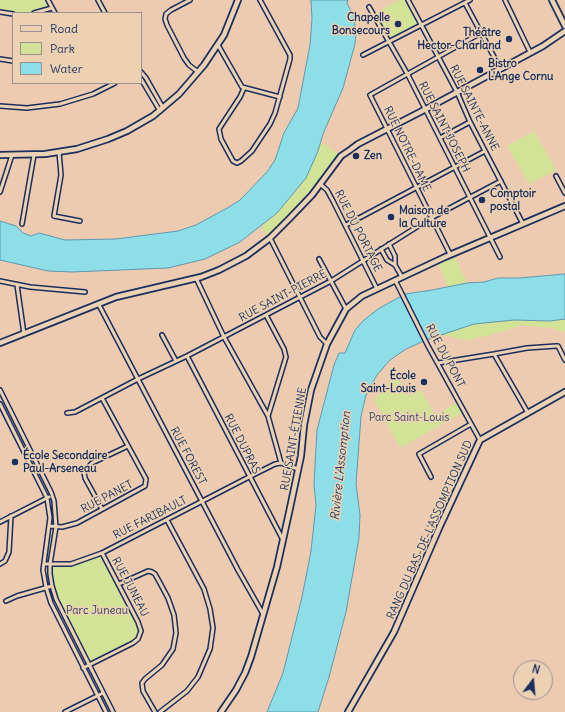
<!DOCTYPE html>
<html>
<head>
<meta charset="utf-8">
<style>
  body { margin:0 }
  #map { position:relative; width:565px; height:712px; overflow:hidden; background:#edcbb1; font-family:Delius,sans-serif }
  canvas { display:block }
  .legend { position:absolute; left:12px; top:12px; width:130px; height:72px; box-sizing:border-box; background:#ecd1b3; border:1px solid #989091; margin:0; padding:5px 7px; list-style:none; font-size:12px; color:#1b2f5e }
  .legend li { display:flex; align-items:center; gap:8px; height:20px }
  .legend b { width:20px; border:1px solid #989091 }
  .north { position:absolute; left:513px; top:660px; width:40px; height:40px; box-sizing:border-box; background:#ecd1b3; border:1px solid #989091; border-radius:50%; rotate:16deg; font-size:11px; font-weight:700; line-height:16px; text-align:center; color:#1b2f5e }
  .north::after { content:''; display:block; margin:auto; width:14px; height:18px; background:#1b2f5e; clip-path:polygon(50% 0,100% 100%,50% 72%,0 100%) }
</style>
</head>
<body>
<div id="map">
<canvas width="565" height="712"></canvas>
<ul class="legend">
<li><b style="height:5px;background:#ecd1b3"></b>Road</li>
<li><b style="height:11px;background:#d2e296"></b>Park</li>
<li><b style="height:11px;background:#8ddee6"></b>Water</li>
</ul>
<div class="north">N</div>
</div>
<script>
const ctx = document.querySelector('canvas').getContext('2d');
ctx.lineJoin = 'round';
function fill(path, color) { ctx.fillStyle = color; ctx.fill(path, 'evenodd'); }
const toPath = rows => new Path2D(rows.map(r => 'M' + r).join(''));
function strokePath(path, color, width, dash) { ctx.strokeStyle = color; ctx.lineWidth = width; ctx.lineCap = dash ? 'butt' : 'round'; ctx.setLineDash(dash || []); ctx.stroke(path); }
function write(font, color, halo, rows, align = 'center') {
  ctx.font = font + ' Delius,sans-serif'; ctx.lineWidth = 3; ctx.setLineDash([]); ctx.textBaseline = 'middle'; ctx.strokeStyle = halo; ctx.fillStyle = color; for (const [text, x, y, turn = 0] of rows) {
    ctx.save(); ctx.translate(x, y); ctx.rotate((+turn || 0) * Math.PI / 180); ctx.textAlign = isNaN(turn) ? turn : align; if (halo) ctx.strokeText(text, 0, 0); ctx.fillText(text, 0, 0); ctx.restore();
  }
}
const green = toPath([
  [0,0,48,0,52,8,34,13,0,12],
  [399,0,408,0,421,26,391,42,373,14],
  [534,131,556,170,529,184,507,146],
  [321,142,341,156,321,184,269,238,261,227,277,213,306,178],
  [453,253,467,283,448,287,437,261],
  [565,319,565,332,551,328,524,325,490,335,466,340,442,335,474,324,514,320,550,321],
  [396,374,408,396,421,390,435,415,459,402,464,412,400,448,374,400],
  [102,553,135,614,141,631,137,641,89,665,65,619,52,586,50,564,71,564]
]);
const water = toPath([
  [311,0,348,0,347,3,354,17,356,34,355,44,343,88,323,134,318,151,306,178,277,213,240,242,205,259,168,268,72,272,48,271,0,260,0,221,16,226,23,233,31,236,39,233,65,240,116,239,178,231,196,225,229,207,240,200,267,172,275,160,284,133,298,108,310,45,312,19,311,0],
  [565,274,565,319,550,321,514,320,474,324,426,340,406,349,390,360,377,375,366,395,361,416,356,484,360,515,359,538,346,612,329,677,318,712,267,712,283,673,302,597,311,551,316,505,314,484,317,430,334,365,339,353,345,353,355,330,364,320,378,309,405,294,432,290,467,283,484,282,498,278,519,278,565,274]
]);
const street = toPath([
  [48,0,55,13],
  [98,0,105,13],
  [190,0,171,10,166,14,165,19,167,25,184,58,189,65,198,72],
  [408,0,457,92,470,122,523,224],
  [505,0,530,52],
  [465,3,500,68],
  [369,7,408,75,500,257],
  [0,12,13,14],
  [34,13,52,8],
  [218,45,242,87,280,97],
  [363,55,470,0],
  [0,59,13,61],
  [141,72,146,78,163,108],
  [141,79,160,111],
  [244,88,240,97,219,129,221,139,233,161,237,163,241,161,252,151,270,124,275,113,290,59,290,55,260,0],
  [0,106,27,108,60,104,93,94,115,83],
  [440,138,470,122],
  [59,152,61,175,54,216,80,221],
  [556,176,565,193],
  [320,184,327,190,333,201,377,289],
  [0,192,12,155],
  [22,224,34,155],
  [346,225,485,151],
  [270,238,320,337,327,344],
  [389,244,395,256,395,265],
  [381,249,387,260,395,265,402,277],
  [450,254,370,95,481,33],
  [319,259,346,309],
  [196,278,224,337,268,416,281,463],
  [395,280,428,346,480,440],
  [0,281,30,287,85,292],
  [17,285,24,334],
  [99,305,238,570,263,614],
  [266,315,284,349,286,357,268,416],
  [162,335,176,361],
  [494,354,528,413],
  [187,356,283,540],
  [438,363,494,354,527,348,556,346,558,346,565,360],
  [0,390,51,492,54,501,56,527,50,564,50,574,52,586,56,599,113,712],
  [0,404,47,498,50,518,43,570,46,587,51,603,106,712],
  [67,413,75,412,138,379,187,356,331,281,431,218,501,181],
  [281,463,298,469],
  [431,477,419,454,471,424],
  [102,509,85,478,84,472,92,463,128,446],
  [0,522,49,497],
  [50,526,62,527,77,523,145,486,146,479,102,398],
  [0,564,5,561,9,552,11,516],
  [44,564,71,564,102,553,249,477,275,464,281,463],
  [119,584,148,571,152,572,155,574,160,583,168,598,174,615,176,633,173,649,162,665,145,679,142,683,143,691,155,712],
  [6,601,17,596,52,586],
  [83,668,133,643,138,639,141,631,138,622,102,553],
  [65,712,103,693],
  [160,712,187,691,198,677,210,649,213,628,210,609,204,589,167,520]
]);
const secondary = toPath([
  [552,0,565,26],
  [0,155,45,154,77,149,108,139,127,131,153,116,179,94,204,65,224,35,238,0],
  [0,343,116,297,201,277,219,270,246,256,270,238,289,219,312,195,341,156,350,150,358,144,426,109,543,46,565,31],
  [221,712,236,690,245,673,251,657,277,567,290,508,301,456,304,425,311,390,327,344,346,309,362,296,445,257,565,206],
  [348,712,394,632,440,526,480,440,565,392]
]);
const markers = [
  [398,24,4,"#1b2f5e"],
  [509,39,4,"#1b2f5e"],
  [480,70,4,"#1b2f5e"],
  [356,156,4,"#1b2f5e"],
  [482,200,4,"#1b2f5e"],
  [391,217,4,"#1b2f5e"],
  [424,382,4,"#1b2f5e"],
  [15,462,4,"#1b2f5e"]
];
const poiNames = [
  ["Chapelle",390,18,"right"],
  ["Bonsecours",390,31,"right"],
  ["Théâtre",501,33,"right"],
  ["Hector-Charland",501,46,"right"],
  ["Bistro",488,64],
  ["L'Ange Cornu",488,77],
  ["Zen",364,156],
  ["Comptoir",490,194],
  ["postal",490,207],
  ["Maison de",399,211],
  ["la Culture",399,224],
  ["École",416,376,"right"],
  ["Saint-Louis",416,389,"right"],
  ["École Secondaire",23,456],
  ["Paul-Arseneau",23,469]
];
const streetNames = [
  ["RUE SAINTE-ANNE",474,108,63],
  ["RUE SAINT-JOSEPH",444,127,63],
  ["RUE NOTRE-DAME",407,149,64],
  ["RUE DU PORTAGE",358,231,63],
  ["RUE SAINT-PIERRE",283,296,-28],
  ["RUE DU PONT",445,356,62],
  ["RUE SAINT-ÉTIENNE",294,439,-80],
  ["RUE DUPRAS",242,444,63],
  ["RUE FOREST",188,456,62],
  ["RUE PANET",107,497,-28],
  ["RUE FARIBAULT",150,518,-27],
  ["RANG DU BAS-DE-L'ASSOMPTION SUD",430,530,-66],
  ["RUE JUNEAU",130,587,62]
];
const parkNames = [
  ["Parc Saint-Louis",409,418],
  ["Parc Juneau",97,611]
];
const waterNames = [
  ["Rivière L'Assomption",341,466,-84]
];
fill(green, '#d2e296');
fill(water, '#8ddee6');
strokePath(water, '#5f98b0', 1);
strokePath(street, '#1b2f5e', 6);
strokePath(secondary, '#1b2f5e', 8);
strokePath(street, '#ecd1b3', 3);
strokePath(secondary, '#ecd1b3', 4.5);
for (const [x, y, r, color] of markers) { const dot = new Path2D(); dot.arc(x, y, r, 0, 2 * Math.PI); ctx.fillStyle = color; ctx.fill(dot); strokePath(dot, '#ecd1b3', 1.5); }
write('bold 11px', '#1b2f5e', '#ecd1b3', poiNames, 'left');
write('11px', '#1b2f5e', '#ecd1b3', streetNames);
write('11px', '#2d4164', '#ecd1b3', parkNames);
write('italic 12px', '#26406c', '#ecd1b3', waterNames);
</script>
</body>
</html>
